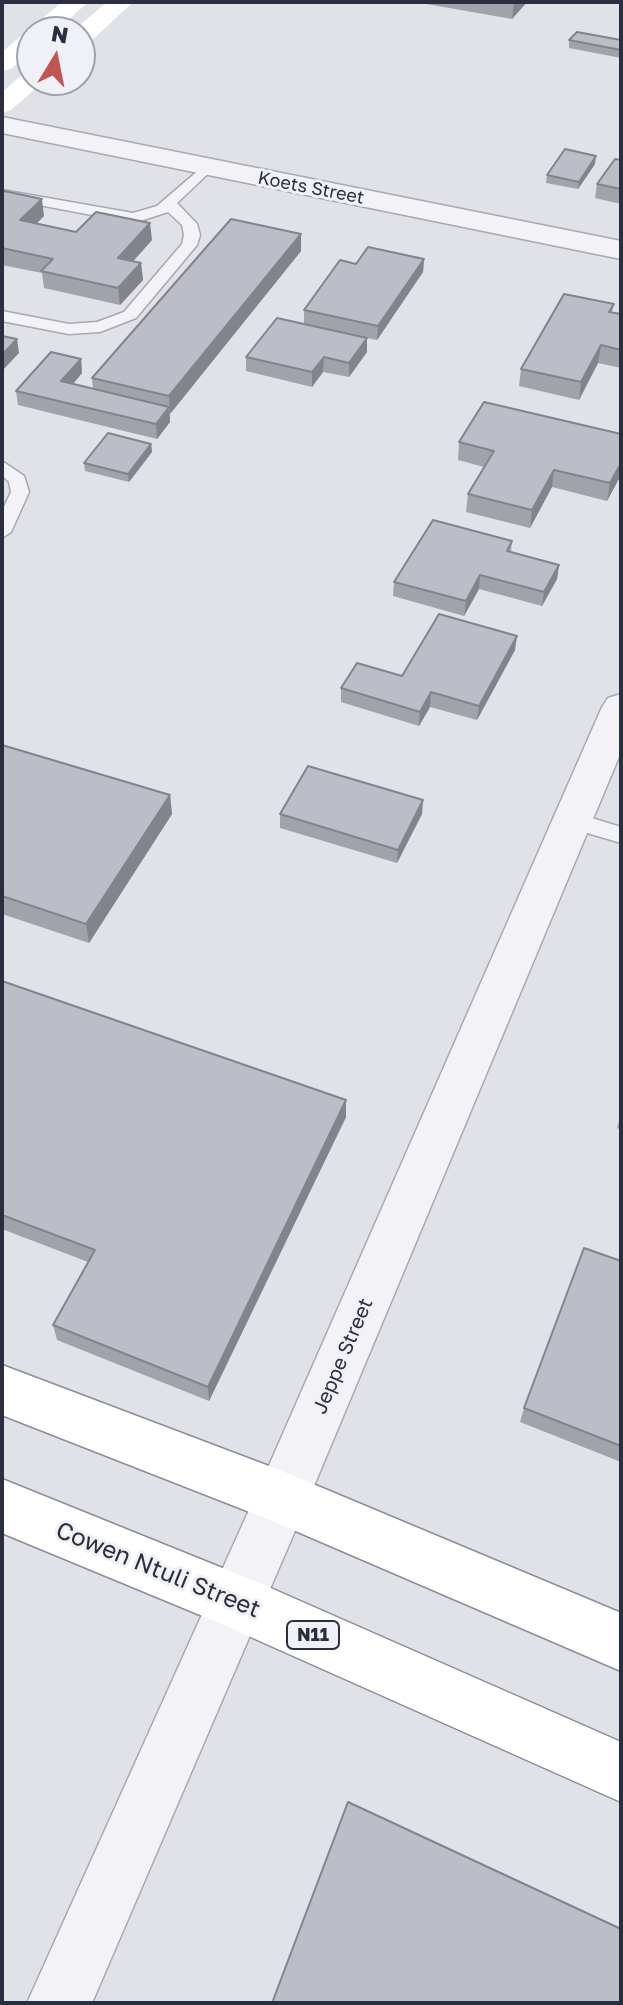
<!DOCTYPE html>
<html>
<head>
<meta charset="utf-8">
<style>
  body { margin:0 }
  #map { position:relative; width:623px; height:2005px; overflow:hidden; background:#e0e2e8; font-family:"Golos Text",sans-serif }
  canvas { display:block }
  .frame { position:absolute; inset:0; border:4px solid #2a2e3e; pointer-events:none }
  .north { position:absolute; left:16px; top:16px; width:80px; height:80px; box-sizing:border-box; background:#f0f1f6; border:2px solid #a1a3ac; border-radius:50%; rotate:10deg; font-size:22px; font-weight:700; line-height:32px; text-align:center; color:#2a2e3e }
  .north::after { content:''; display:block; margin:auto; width:28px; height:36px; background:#c25551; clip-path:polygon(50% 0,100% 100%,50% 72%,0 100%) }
</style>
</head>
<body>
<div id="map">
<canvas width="623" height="2005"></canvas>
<div class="frame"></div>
<div class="north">N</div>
</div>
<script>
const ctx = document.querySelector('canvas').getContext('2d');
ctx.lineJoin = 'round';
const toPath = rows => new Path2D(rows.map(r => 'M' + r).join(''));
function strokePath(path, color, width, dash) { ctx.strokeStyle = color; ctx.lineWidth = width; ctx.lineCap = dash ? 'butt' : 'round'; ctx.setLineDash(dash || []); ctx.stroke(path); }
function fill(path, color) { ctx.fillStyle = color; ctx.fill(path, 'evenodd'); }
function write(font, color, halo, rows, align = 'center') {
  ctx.font = font + ' "Golos Text",sans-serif'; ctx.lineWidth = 6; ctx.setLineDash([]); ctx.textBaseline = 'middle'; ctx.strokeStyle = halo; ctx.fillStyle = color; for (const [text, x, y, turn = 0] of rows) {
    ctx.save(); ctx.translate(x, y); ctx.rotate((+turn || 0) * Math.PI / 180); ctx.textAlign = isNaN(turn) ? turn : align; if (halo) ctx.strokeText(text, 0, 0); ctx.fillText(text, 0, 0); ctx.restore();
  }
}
const service = toPath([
  [207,163,212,164,212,170,177,203,197,224,200,235,197,245,136,318,100,332,69,334,2,321,2,311,69,324,97,322,124,312,182,244,184,235,182,225,168,212,134,223,2,198,2,190,133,213,157,206,207,163],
  [2,461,24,476,29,492,11,532,2,538,2,511,11,492,9,482,2,475,2,461],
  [572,812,621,827,621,843,564,826,561,820,572,812]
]);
const minor = toPath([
  [2,117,621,241,621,259,2,133,2,117],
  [621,694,621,752,301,1517,92,2003,27,2003,263,1479,602,707,608,698,621,694]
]);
const secondary = toPath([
  [62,2,88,2,55,32,32,32,32,51,11,69,2,71,2,52,62,2],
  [107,2,133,2,89,43,80,45,80,32,72,32,107,2],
  [32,72,32,80,44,80,41,84,11,110,2,113,2,92,23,74,32,72]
]);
const trunk = toPath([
  [2,1365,282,1471,621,1613,621,1671,270,1520,2,1415,2,1365],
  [2,1479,257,1582,621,1742,621,1802,217,1622,2,1533,2,1479]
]);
const wall = toPath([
  [415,2,527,2,512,19],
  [569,40,621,40,621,58,569,48],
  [621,160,621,204,595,198,597,184],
  [595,164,578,189,546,183,547,175],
  [2,193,44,216,37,223,76,232,152,240,133,261,141,263,143,280,120,305,44,288,42,273,2,265],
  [301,234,301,251,170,414,170,422,157,439,18,405,16,391,81,359,82,373,73,384,93,389,92,378],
  [424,259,423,272,377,340,367,338,367,352,349,377,323,372,312,387,246,371,246,357,304,324,304,310,356,264],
  [614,304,612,312,621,314,621,368,598,363,579,400,519,386,521,369],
  [621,434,621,475,607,501,552,487,530,528,466,512,468,494,484,467,458,460,459,442],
  [151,444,152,452,129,482,85,471,84,463],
  [512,541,511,552,559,565,557,579,542,606,479,589,464,616,393,596,394,582],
  [515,650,477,720,430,707,419,726,341,702,341,688],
  [2,745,170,795,172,814,89,943,2,914],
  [423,800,422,814,397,863,280,828,280,814],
  [2,981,346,1117,209,1401,57,1340,53,1325,88,1262,2,1229],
  [621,1114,621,1130,617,1128],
  [621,1261,621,1462,520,1422,524,1408]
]);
const shadedWall = toPath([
  [514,2,527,2,512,19],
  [596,156,595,164,578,189,579,182],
  [42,199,44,216,23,237,20,220],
  [150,223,152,240,120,276,118,258],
  [301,234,301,251,170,414,169,396],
  [424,259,423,272,377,340,378,326],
  [141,263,143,280,120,305,118,288],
  [367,338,367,352,349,377,349,363],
  [17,339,19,353,2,371,2,355],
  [601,345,598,363,579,400,581,382],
  [324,357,323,372,312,387,312,372],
  [81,359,82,373,63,396,61,381],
  [169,407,170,422,157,439,156,424],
  [151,444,152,452,129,482,128,474],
  [621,463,621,475,607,501,610,483],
  [554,470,552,487,530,528,532,510],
  [559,565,557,579,542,606,544,592],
  [480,575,479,589,464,616,466,601],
  [517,636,515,650,477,720,479,706],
  [431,692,430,707,419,726,420,712],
  [170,795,172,814,89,943,86,924],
  [423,800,422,814,397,863,398,850],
  [346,1100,346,1117,209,1401,208,1387]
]);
const building = toPath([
  [577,32,621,40,621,50,569,40,577,32],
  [565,149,596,156,579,182,547,175,565,149],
  [615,159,621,160,621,189,597,184,615,159],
  [4,191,42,199,20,220,76,232,96,212,150,223,118,258,141,263,118,288,41,271,53,259,2,248,2,193,4,191],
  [231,219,301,234,169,396,92,378,231,219],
  [368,247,424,259,378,326,304,310,340,260,356,264,368,247],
  [564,294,614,304,609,312,621,314,621,350,601,345,581,382,521,369,564,294],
  [277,318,367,338,349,363,324,357,312,372,246,357,277,318],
  [2,336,17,339,2,355,2,336],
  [51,352,81,359,61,381,169,407,156,424,16,391,51,352],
  [484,402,621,434,621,463,610,483,554,470,532,510,468,494,494,451,459,442,484,402],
  [108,433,151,444,128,474,84,463,108,433],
  [433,520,512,541,507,551,559,565,544,592,480,575,466,601,394,582,433,520],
  [439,614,517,636,479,706,431,692,420,712,341,688,357,663,402,676,439,614],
  [2,745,170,795,86,924,2,896,2,745],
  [308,766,423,800,398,850,280,814,308,766],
  [2,981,346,1100,208,1387,53,1325,95,1250,2,1215,2,981],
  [584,1248,621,1261,621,1446,524,1408,584,1248],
  [348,1802,621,1929,621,2003,272,2003,348,1802]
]);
const farStreetnames = [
  ["Koets Street",311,188,11]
];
const shields = [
  [313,1635,52]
];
const shieldNames = [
  ["N11",313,1635]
];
const streetNames = [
  ["Jeppe Street",343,1356,-67]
];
const nearStreetnames = [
  ["Cowen Ntuli Street",158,1570,22]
];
strokePath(service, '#a6a8b2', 3);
strokePath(minor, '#a6a8b2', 3);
strokePath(trunk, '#898d9d', 3);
fill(service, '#f3f3f7');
fill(minor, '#f3f3f7');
fill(secondary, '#fff');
fill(trunk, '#fff');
fill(wall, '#a1a3ab');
fill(shadedWall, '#83848b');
fill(building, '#bbbdc7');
strokePath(building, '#83848b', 2);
write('18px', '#2a2e3e', '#f0f1f6', farStreetnames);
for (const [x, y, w] of shields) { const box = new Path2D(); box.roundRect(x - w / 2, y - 14, w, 28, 6); ctx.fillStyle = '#f0f1f6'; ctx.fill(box); strokePath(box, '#2a2e3e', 2); }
write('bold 18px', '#2a2e3e', null, shieldNames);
write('20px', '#2a2e3e', '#f0f1f6', streetNames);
write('24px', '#2a2e3e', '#f0f1f6', nearStreetnames);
</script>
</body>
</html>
